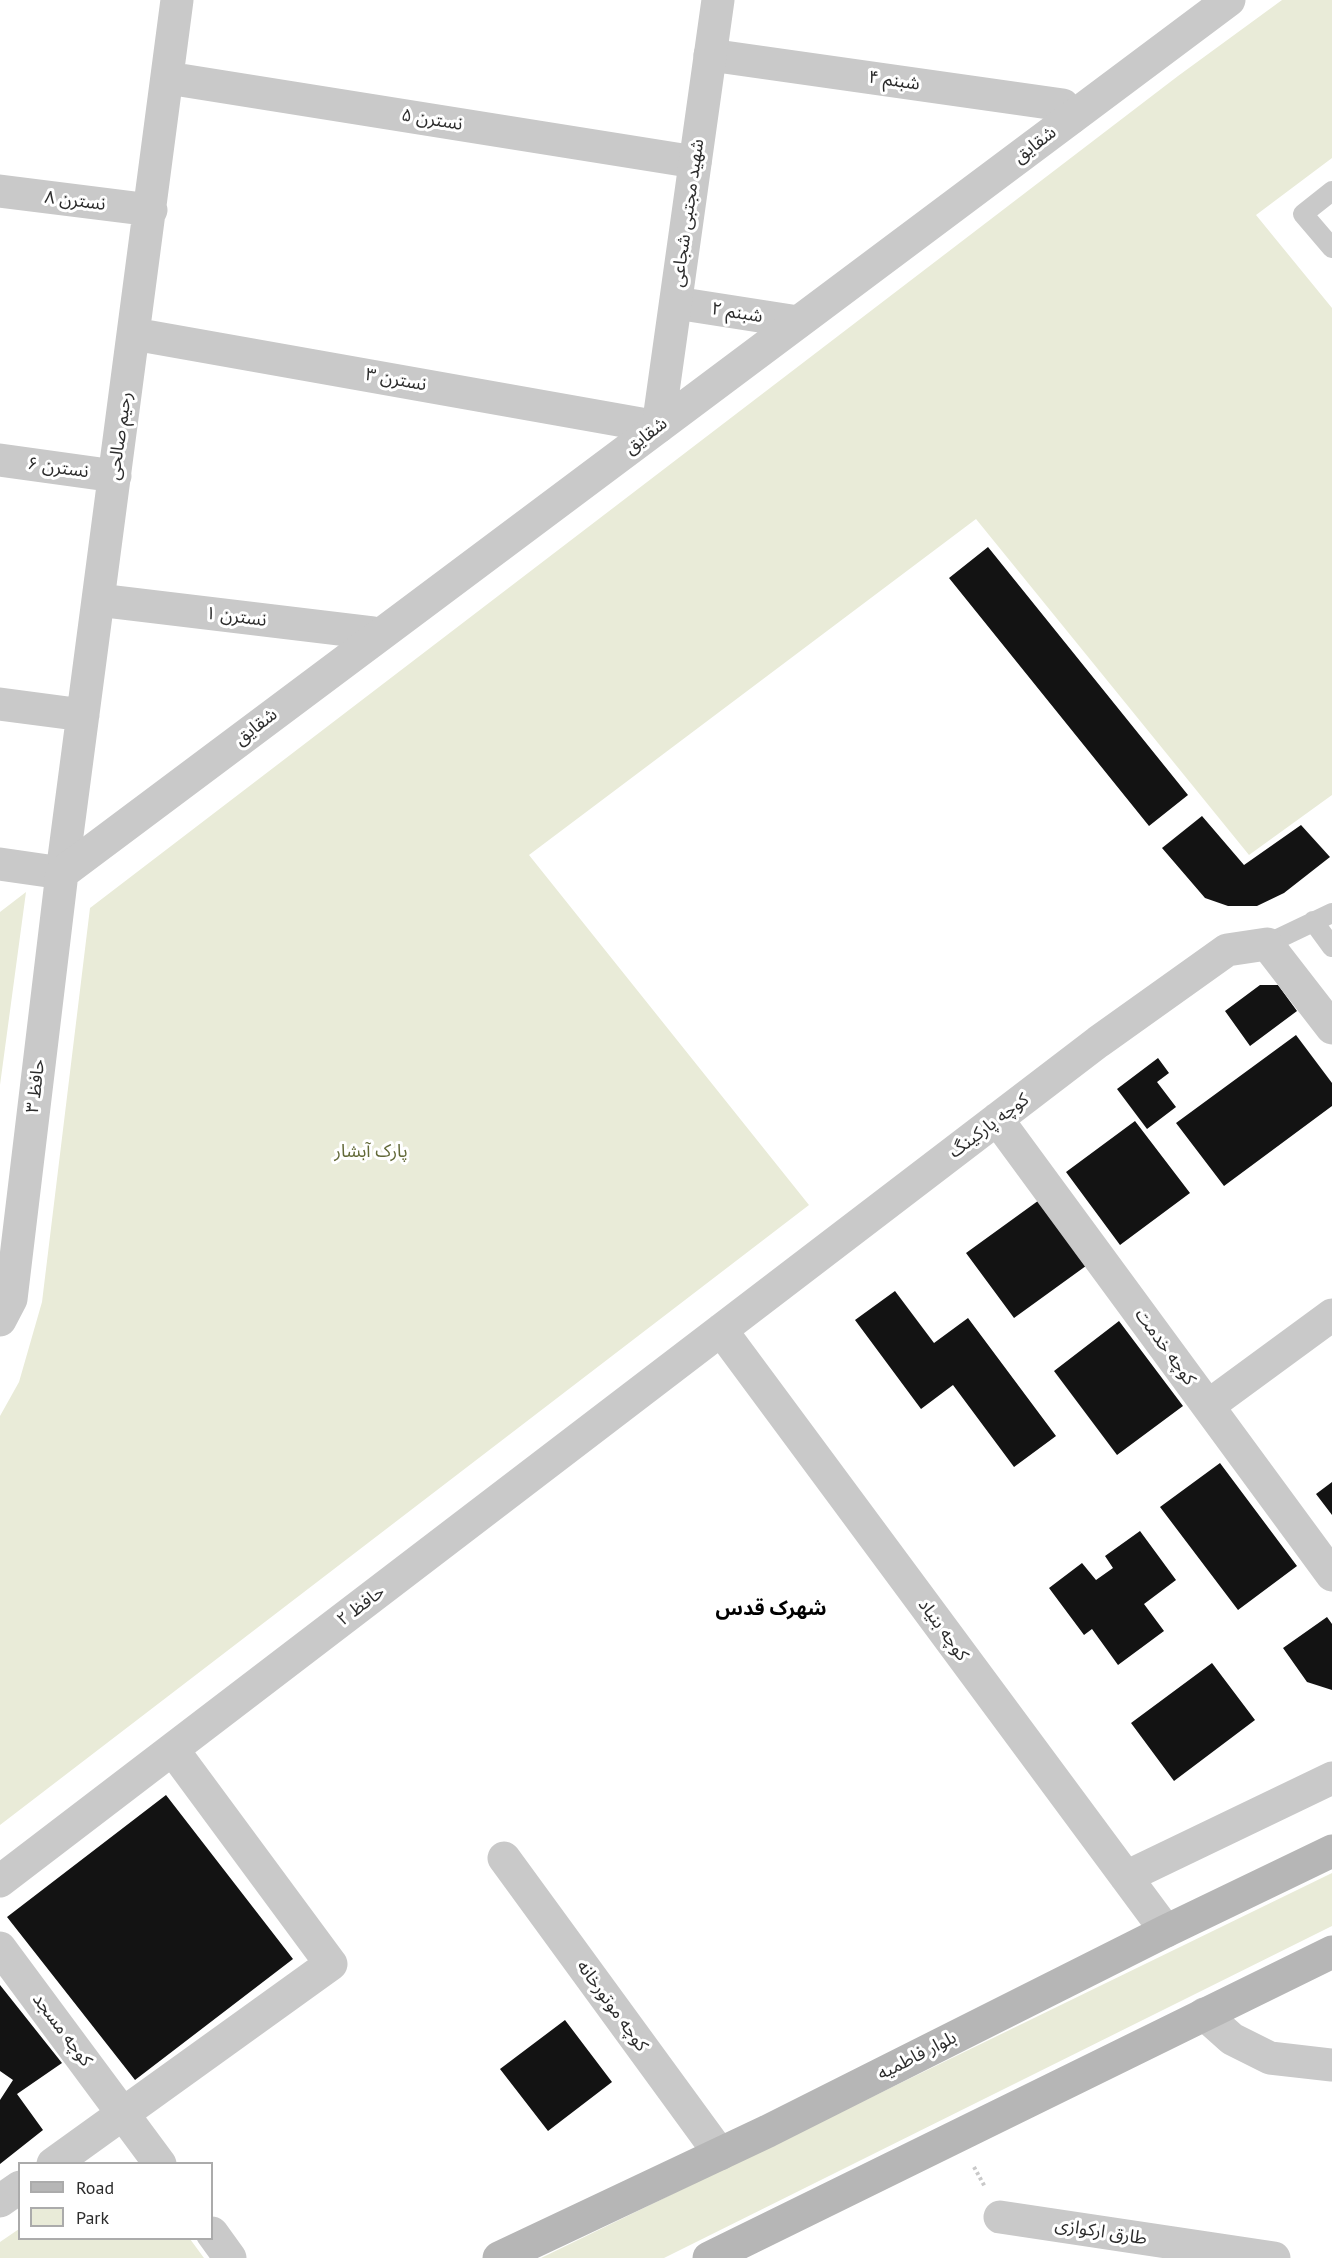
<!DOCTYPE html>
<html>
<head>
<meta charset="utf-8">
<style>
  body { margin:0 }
  #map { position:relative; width:1332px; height:2258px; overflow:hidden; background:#fff; font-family:"PT Sans",sans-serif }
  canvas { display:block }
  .legend { position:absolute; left:18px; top:2162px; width:195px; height:78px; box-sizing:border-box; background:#fff; border:2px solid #ababab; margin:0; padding:8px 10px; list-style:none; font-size:18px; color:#2c2c2c }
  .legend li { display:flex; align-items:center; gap:12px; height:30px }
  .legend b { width:30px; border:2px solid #ababab }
</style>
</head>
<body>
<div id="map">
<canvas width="1332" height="2258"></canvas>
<ul class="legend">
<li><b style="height:8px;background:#b6b6b6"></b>Road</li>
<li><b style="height:16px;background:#e9ebd8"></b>Park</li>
</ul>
</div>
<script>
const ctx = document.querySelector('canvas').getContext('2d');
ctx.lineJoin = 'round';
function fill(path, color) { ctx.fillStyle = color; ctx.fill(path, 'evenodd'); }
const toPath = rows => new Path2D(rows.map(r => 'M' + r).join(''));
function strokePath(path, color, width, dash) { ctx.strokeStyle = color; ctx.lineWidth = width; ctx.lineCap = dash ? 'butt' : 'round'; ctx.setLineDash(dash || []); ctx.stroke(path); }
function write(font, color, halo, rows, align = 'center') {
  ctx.font = font + ' "PT Sans","Noto Sans Arabic",sans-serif'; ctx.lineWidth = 6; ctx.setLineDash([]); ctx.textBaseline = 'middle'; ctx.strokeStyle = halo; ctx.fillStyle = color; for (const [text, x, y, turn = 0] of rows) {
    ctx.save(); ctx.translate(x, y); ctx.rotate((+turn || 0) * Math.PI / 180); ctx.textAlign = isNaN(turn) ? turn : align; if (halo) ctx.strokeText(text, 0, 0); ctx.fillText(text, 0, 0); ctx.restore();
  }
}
const green = toPath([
  [1282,0,1332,0,1332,158,1256,215,1332,308,1332,795,1249,855,976,519,529,855,809,1205,0,1825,0,1416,19,1382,42,1302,90,908,1178,76],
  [26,892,0,1085,0,912],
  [1332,1873,1332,1926,664,2258,541,2258],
  [19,2229,20,2238,190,2239,204,2258,0,2258,0,2242]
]);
const building = toPath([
  [988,547,1188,795,1149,826,949,578],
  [1202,816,1244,865,1301,825,1330,857,1284,893,1257,906,1228,906,1205,898,1162,848],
  [1260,985,1278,985,1297,1011,1250,1046,1225,1011],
  [1296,1035,1332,1083,1332,1106,1224,1186,1176,1123],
  [1158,1058,1169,1073,1157,1082,1176,1107,1147,1129,1117,1089],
  [1135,1121,1190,1193,1120,1245,1066,1172],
  [1042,1198,1090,1263,1014,1318,966,1253],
  [895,1291,934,1343,968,1318,1056,1436,1014,1467,953,1385,921,1409,855,1320],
  [1119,1321,1183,1406,1117,1455,1054,1371],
  [1220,1463,1297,1566,1238,1610,1160,1507],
  [1332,1482,1332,1515,1316,1494],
  [1140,1531,1176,1580,1144,1604,1164,1631,1118,1665,1092,1629,1084,1635,1049,1588,1082,1563,1096,1580,1113,1568,1105,1556],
  [1327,1617,1332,1624,1332,1690,1307,1682,1283,1648],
  [1212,1663,1255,1720,1174,1781,1131,1723],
  [166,1795,293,1959,135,2080,7,1917],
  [0,1985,62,2063,17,2094,43,2130,0,2164,0,2100,13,2080,0,2071],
  [565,2020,612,2082,548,2131,500,2069]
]);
const path = toPath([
  [974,2167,985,2187]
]);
const service = toPath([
  [1332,191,1303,214,1332,248],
  [1313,921,1332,947],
  [1267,944,1332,913]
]);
const minor = toPath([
  [710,55,1063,105,1071,118],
  [168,78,695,162],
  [0,191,151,210],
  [676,303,798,322],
  [134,334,658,427],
  [0,460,115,476],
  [98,600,373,633],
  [0,704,83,715],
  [0,864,62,873,177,0],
  [997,1119,1332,1575],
  [721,1330,1166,1931],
  [1208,1406,1332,1315],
  [504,1858,720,2154],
  [1126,1877,1332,1778],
  [0,1881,1098,1042,1227,950,1267,944,1332,1028],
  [0,1948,160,2164],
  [1204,2014,1232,2039,1270,2058,1332,2065],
  [53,2164,331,1964,173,1750],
  [0,2201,20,2187],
  [1000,2217,1274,2258],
  [212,2233,230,2258]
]);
const tertiary = toPath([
  [658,427,718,0],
  [0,1320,11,1299,62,873,1229,0]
]);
const secondary = toPath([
  [499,2258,768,2131,1166,1931,1332,1851],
  [709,2258,1332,1952]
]);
const streetNames = [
  ["شبنم ۴",894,81,8],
  ["نسترن ۵",432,120,9],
  ["شقایق",1035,145,-37],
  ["نسترن ۸",75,201,7],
  ["شهید مجتبی شجاعی",688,213,-82],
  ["شبنم ۲",737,313,9],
  ["نسترن ۳",396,380,10],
  ["رحیم صالحی",120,436,-82],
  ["شقایق",646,436,-37],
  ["نسترن ۶",58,468,8],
  ["نسترن ۱",236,617,7],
  ["شقایق",256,727,-37],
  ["حافظ ۳",36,1086,-83],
  ["کوچه پارکینگ",989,1126,-37],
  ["کوچه خدمت",1165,1347,54],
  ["حافظ ۲",361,1606,-37],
  ["کوچه بنیاد",943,1630,54],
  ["کوچه موتورخانه",612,2006,54],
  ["کوچه مسجد",62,2030,53],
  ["بلوار فاطمیه",917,2056,-27],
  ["طارق ارکوازی",1101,2232,9]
];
const parkNames = [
  ["پارک آبشار",371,1152]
];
const neighbourhoodNames = [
  ["شهرک قدس",771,1609]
];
fill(green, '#e9ebd8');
fill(building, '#131313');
strokePath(path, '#c9c9c9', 4, [3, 3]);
strokePath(service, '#c9c9c9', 20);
strokePath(minor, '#c9c9c9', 33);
strokePath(tertiary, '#c9c9c9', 33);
strokePath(secondary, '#b6b6b6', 33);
write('18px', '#2c2c2c', '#fff', streetNames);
write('18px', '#626938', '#fff', parkNames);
write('bold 20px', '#000', '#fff', neighbourhoodNames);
</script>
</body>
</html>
